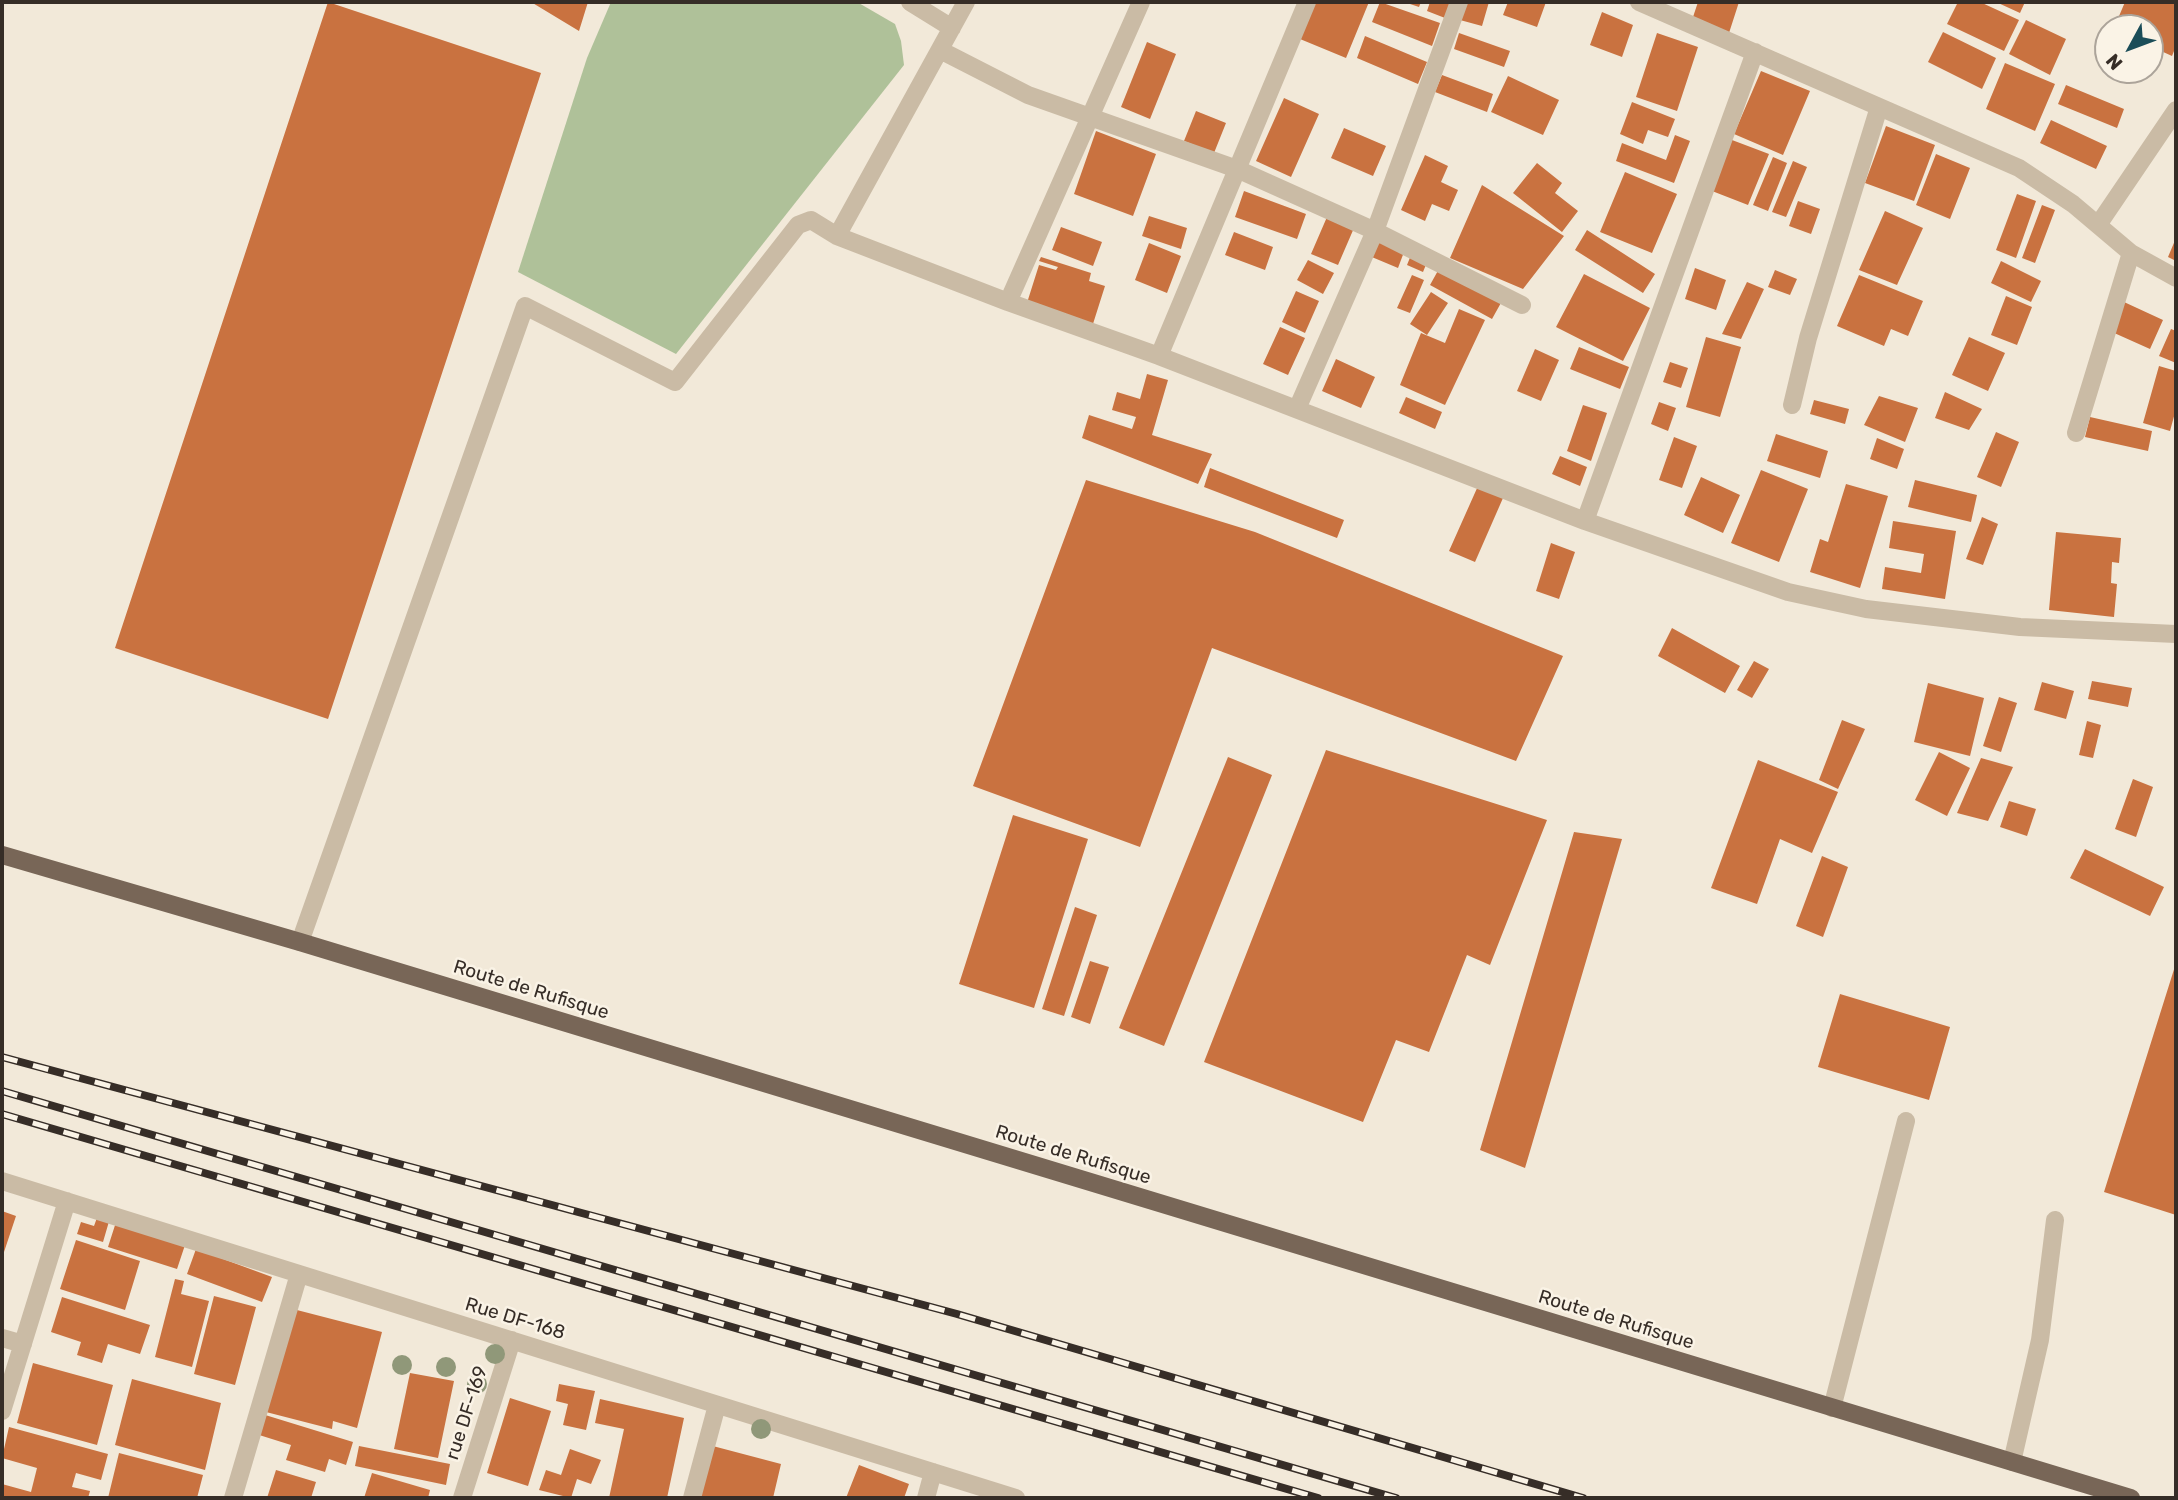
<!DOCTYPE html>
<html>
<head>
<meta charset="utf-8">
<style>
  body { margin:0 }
  #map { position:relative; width:2178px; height:1500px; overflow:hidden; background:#f2e9d9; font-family:Rubik,sans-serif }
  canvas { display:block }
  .frame { position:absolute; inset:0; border:4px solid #362d27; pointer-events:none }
  .north { position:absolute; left:2094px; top:14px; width:70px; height:70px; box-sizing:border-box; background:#faf3e6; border:2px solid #aca49a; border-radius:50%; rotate:229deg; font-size:19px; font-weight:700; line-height:28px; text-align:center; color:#362d27 }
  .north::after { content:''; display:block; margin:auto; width:24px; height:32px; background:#1b4d58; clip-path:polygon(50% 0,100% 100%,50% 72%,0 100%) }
</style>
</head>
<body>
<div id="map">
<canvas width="2178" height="1500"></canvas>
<div class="frame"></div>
<div class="north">N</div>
</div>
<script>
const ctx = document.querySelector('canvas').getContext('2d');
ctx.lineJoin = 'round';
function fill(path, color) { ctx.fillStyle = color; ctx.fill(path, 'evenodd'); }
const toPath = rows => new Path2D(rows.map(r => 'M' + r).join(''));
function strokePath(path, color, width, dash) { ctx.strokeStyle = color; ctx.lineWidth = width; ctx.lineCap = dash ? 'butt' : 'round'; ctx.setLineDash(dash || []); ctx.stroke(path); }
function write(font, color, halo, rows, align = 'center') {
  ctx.font = font + ' Rubik,sans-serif'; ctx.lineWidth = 5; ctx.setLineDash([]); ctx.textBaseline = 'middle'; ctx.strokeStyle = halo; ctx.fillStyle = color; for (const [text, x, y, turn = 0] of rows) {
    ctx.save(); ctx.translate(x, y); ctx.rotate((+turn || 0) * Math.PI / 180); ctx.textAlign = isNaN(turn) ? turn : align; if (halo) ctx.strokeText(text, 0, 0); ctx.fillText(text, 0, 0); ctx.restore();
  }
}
const green = toPath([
  [611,2,857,2,895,24,901,41,904,65,676,354,518,272,587,58]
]);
const building = toPath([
  [328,2,541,73,328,719,115,648],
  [531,2,588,2,579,31],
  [1314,2,1369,2,1346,58,1300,39],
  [1380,2,1440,23,1432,46,1372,22],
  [1404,2,1421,2,1419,7],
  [1430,2,1451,2,1445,18,1427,11],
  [1465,2,1489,2,1482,26,1460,20],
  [1508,2,1546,2,1537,27,1503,15],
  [1698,2,1739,2,1729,33,1692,20],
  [1958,2,1980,2,2019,20,2004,51,1947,24],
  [1996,2,2025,2,2020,13],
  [2125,2,2176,2,2176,46,2172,56,2150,46,2150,28,2114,28],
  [1602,12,1633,25,1622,57,1590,45],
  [2026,20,2066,39,2050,75,2009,54],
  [1943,32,1996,58,1982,89,1928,62],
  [1459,33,1510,51,1504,67,1454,49],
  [1657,33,1698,47,1677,111,1636,97],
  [1365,36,1427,62,1418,84,1357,58],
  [1147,42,1176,54,1150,119,1121,107],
  [2005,63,2055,84,2035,131,1986,109],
  [1761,71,1810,91,1783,155,1734,134],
  [1442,75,1493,94,1487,112,1435,92],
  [1508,76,1559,100,1543,135,1491,112],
  [2066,85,2124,109,2117,128,2058,104],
  [1284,98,1319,114,1291,177,1256,161],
  [1632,102,1675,119,1668,137,1648,130,1643,144,1620,134],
  [1196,111,1226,123,1214,153,1184,141],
  [2051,120,2107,146,2096,169,2040,143],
  [1886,126,1935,145,1914,201,1865,183],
  [1344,128,1386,146,1373,176,1331,158],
  [1096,131,1156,154,1133,216,1074,194],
  [1675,135,1690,141,1674,183,1616,161,1622,143,1666,160],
  [1732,140,1769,154,1748,205,1712,191],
  [1936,154,1970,168,1950,219,1916,205],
  [1425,155,1448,166,1441,182,1458,190,1449,211,1432,204,1425,221,1401,210],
  [1773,157,1787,163,1768,211,1753,205],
  [1793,161,1807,167,1786,217,1772,212],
  [1537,163,1562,183,1555,193,1578,211,1562,232,1513,193],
  [1625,172,1677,194,1652,253,1600,232],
  [1482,185,1564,236,1523,289,1450,258],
  [1244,191,1306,214,1297,239,1235,217],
  [2017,194,2036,201,2016,258,1996,250],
  [1798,201,1820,209,1811,234,1789,226],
  [2042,205,2055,210,2035,263,2022,258],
  [1885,211,1923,228,1897,285,1859,270],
  [1149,216,1187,228,1181,249,1142,236],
  [1327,217,1354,228,1338,265,1311,254],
  [1061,227,1102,242,1093,266,1052,250],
  [1587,230,1655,274,1643,293,1575,250],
  [1234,232,1273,247,1265,270,1225,255],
  [2176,238,2176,261,2168,257],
  [1374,239,1404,252,1398,268,1367,255],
  [1149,243,1181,256,1167,293,1135,280],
  [1411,255,1427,262,1423,272,1407,265],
  [1041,257,1091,273,1089,281,1105,286,1092,327,1026,306,1039,265,1056,270,1058,267,1039,261],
  [1308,260,1334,273,1323,294,1297,280],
  [2001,261,2041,281,2031,302,1991,283],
  [1440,267,1502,301,1492,319,1430,285],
  [1695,268,1726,280,1716,310,1685,299],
  [1775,270,1797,279,1790,295,1768,287],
  [1584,274,1650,308,1623,361,1556,327],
  [1412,275,1424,280,1410,313,1397,308],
  [1859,275,1923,301,1908,336,1891,329,1884,346,1837,326],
  [1747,282,1764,289,1741,339,1722,334],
  [1296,291,1319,301,1305,333,1282,322],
  [1431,292,1448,303,1427,335,1410,324],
  [2006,296,2032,307,2017,345,1991,335],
  [2124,302,2163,320,2150,349,2112,332],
  [1459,309,1485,320,1445,405,1400,385,1421,333,1445,343],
  [1280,327,1305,338,1288,375,1263,364],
  [2171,329,2176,331,2176,363,2159,356],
  [1706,337,1741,347,1720,417,1686,407],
  [1969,337,2005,353,1988,391,1952,375],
  [1579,347,1629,367,1620,389,1570,369],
  [1535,349,1559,360,1541,401,1517,391],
  [1336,359,1375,377,1361,408,1322,391],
  [1670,362,1688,368,1681,388,1663,382],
  [2159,366,2176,371,2176,409,2170,431,2143,423],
  [1147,374,1168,380,1152,435,1212,454,1198,484,1082,438,1089,415,1132,429,1136,417,1112,410,1117,392,1140,399],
  [1945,392,1982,409,1969,430,1935,418],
  [1879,396,1918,408,1905,442,1864,425],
  [1406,397,1442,412,1435,429,1399,413],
  [1814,400,1849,409,1845,424,1810,414],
  [1659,402,1676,408,1668,431,1651,424],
  [1583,405,1607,413,1591,461,1567,451],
  [2090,417,2152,431,2148,451,2085,437],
  [1996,432,2019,442,2001,487,1977,477],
  [1776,434,1828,451,1820,478,1767,461],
  [1674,437,1697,446,1682,488,1659,480],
  [1877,438,1904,449,1897,469,1870,459],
  [1560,456,1587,467,1580,486,1552,474],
  [1210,468,1344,520,1337,538,1204,487],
  [1761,470,1808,489,1779,562,1731,543],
  [1701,477,1740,495,1723,533,1684,515],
  [1086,480,1255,532,1563,656,1516,761,1212,648,1140,847,973,786],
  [1915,480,1977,495,1971,522,1908,507],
  [1846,484,1888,496,1860,588,1810,572,1820,539,1828,542],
  [1478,486,1503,498,1475,562,1449,551],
  [1982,517,1998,524,1983,565,1966,559],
  [1893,521,1956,531,1945,599,1882,589,1885,567,1921,573,1924,554,1889,548],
  [2056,532,2121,538,2119,563,2112,562,2111,583,2117,584,2114,617,2049,610],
  [1551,543,1575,552,1559,599,1536,591],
  [1672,628,1740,666,1725,693,1658,656],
  [1754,661,1769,669,1752,698,1737,690],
  [2092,681,2132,688,2128,707,2088,699],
  [2042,682,2074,691,2066,719,2034,710],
  [1928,683,1984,698,1970,756,1914,742],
  [1999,697,2017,703,2001,752,1983,746],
  [1842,720,1865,729,1838,789,1819,780],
  [2087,721,2101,725,2093,758,2079,755],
  [1326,750,1547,820,1490,965,1467,955,1429,1052,1396,1040,1363,1122,1204,1062],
  [1939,752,1970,768,1947,816,1915,800],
  [1228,757,1272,775,1164,1046,1119,1028],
  [1981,758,2013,767,1988,821,1957,813],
  [1758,760,1838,792,1812,853,1780,839,1757,904,1711,888],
  [2133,779,2153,787,2136,837,2115,829],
  [2009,801,2036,809,2027,836,2000,827],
  [1013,815,1088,839,1034,1008,959,984],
  [1574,832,1622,839,1525,1168,1480,1150],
  [2085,849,2164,887,2150,916,2070,878],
  [1822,856,1848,867,1823,937,1796,926],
  [1075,907,1097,915,1064,1016,1042,1009],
  [1090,961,1109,967,1090,1024,1071,1017],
  [2176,963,2176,1215,2104,1192],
  [1840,994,1950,1027,1929,1100,1818,1067],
  [2,1211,16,1216,2,1258],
  [98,1215,110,1218,103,1242,77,1234,81,1222,94,1226],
  [117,1219,186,1242,177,1269,108,1247],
  [76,1240,140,1261,125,1310,60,1289],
  [196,1249,272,1277,262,1302,187,1274],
  [175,1279,184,1281,181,1294,209,1301,192,1367,155,1357],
  [214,1296,256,1307,235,1385,194,1374],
  [62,1297,150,1325,140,1354,108,1344,102,1363,77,1355,81,1342,51,1332],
  [293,1309,382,1332,357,1428,333,1421,332,1429,266,1412],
  [33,1363,113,1385,97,1445,17,1423],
  [410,1373,454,1381,438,1458,394,1449],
  [132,1379,221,1403,205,1470,115,1445],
  [559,1384,595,1391,586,1430,563,1425,568,1404,556,1401],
  [510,1398,551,1411,528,1486,487,1473],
  [600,1399,684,1418,667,1498,609,1498,624,1429,595,1423],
  [262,1414,353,1442,346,1465,329,1459,325,1472,286,1460,291,1445,256,1434],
  [9,1427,108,1454,101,1480,76,1473,72,1487,90,1491,88,1498,2,1496,2,1484,31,1492,37,1468,2,1458],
  [709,1445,781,1464,773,1498,696,1498],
  [359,1446,450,1464,446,1485,355,1466],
  [570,1449,601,1460,591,1484,577,1479,571,1498,539,1490,546,1470,561,1475],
  [119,1453,203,1475,197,1498,108,1498],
  [859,1465,909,1484,904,1498,846,1498],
  [276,1470,316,1482,311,1498,267,1498],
  [372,1473,430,1490,428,1498,364,1498]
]);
const minor = toPath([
  [910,2,952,28],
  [1639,2,2019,168,2073,204,2131,253,2176,278],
  [940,50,1028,95,1237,169,1375,231,1522,305],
  [2098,225,2176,110],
  [837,236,966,2],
  [1008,302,1141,2],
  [1159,356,1307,2],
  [1792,405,1808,338,1879,107],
  [1297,409,1375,231,1459,2],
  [2076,433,2131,253],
  [1585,521,1755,52],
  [300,942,525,306,675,382,798,225,811,220,837,236,1008,302,1159,356,1585,521,1788,592,1866,609,2020,627,2176,634],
  [2,1181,1016,1498],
  [2,1338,23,1344],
  [1832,1408,1906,1121],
  [2,1411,67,1201],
  [2012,1462,2040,1340,2055,1220],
  [233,1498,299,1274],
  [462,1498,512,1340],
  [692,1498,717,1405],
  [926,1498,933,1472]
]);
const major = toPath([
  [2,855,300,942,2131,1498]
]);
const rail = toPath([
  [2,1057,957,1314,1583,1498],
  [2,1091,1396,1498],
  [2,1114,1318,1498]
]);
const trees = [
  [495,1354],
  [402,1365],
  [446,1367],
  [477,1384],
  [761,1429]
];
const streetNames = [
  ["Route de Rufisque",531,990,17],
  ["Route de Rufisque",1073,1155,17],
  ["Rue DF-168",515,1319,17],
  ["Route de Rufisque",1616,1320,17],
  ["rue DF-169",467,1413,-72]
];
fill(green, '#afc199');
fill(building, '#c97240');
strokePath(minor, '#cabba5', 18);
strokePath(major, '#786657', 18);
strokePath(rail, '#362d27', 8);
strokePath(rail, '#faf3e6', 5, [16]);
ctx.fillStyle = '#909879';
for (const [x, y] of trees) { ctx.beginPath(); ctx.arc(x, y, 10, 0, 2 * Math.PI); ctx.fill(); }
write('19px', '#362d27', '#faf3e6', streetNames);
</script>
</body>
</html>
